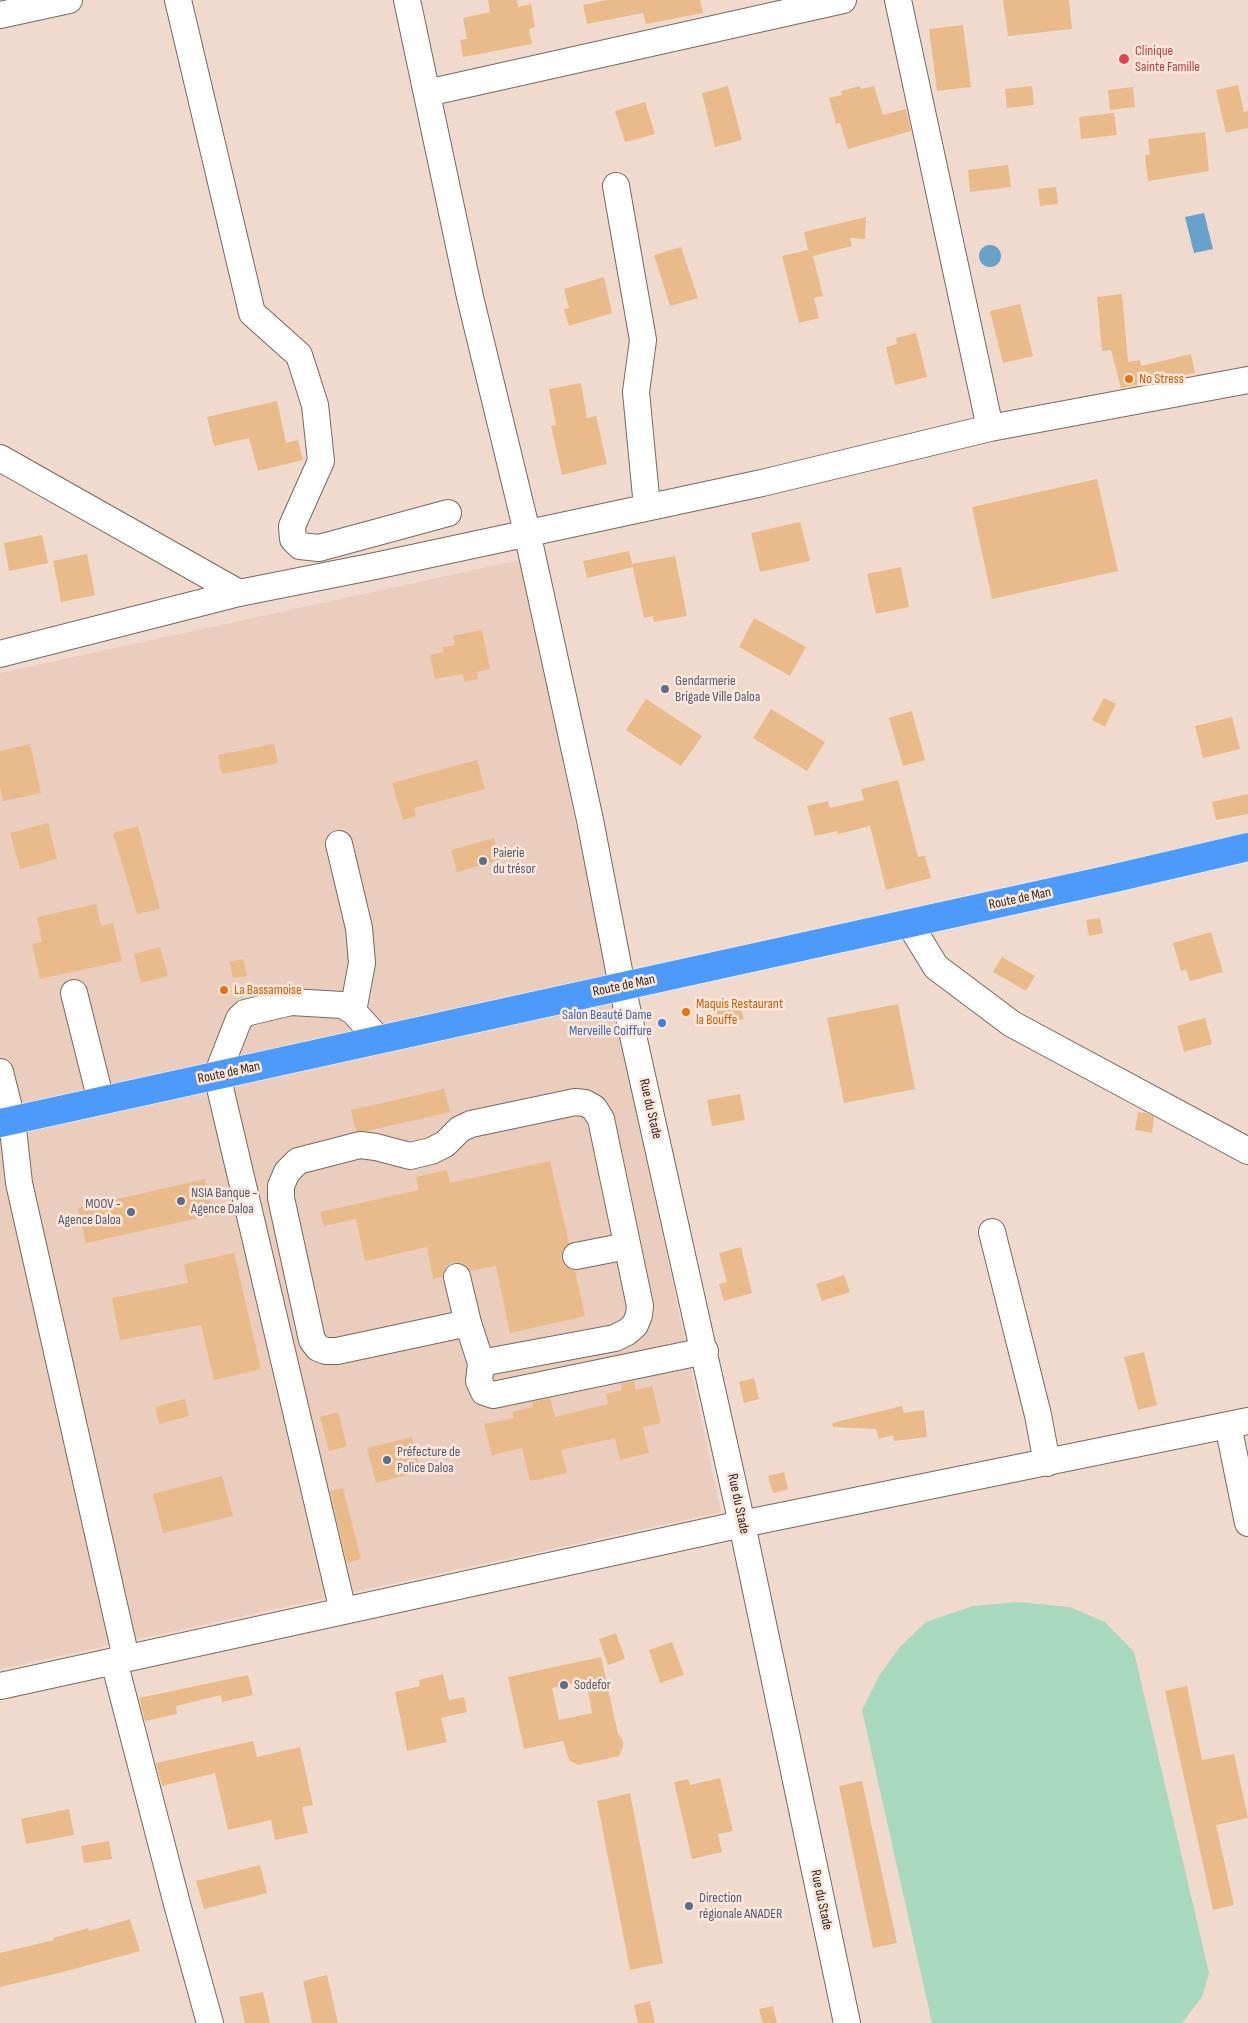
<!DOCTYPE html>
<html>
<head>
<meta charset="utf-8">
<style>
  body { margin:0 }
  canvas { display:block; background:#f0dacd }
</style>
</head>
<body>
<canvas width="1248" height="2023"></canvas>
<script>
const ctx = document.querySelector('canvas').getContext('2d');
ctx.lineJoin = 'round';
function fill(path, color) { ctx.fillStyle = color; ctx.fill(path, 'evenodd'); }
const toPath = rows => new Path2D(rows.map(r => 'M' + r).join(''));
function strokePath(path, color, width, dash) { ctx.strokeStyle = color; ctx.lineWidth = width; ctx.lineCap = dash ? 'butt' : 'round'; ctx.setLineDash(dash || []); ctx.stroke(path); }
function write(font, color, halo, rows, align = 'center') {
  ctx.font = font + ' "Sofia Sans Condensed",sans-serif'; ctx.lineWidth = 5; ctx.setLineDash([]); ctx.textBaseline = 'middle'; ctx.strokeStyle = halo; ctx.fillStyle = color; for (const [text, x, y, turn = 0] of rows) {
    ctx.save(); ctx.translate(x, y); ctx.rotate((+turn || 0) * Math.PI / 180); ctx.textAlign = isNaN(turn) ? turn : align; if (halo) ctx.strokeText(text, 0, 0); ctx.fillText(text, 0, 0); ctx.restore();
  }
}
const built = toPath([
  [520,560,721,1512,0,1669,0,673]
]);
const green = toPath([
  [1018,1602,1070,1607,1105,1622,1134,1652,1209,1973,1202,1997,1182,2023,932,2023,862,1710,879,1676,899,1648,926,1622,973,1606]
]);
const water = toPath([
  [1204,213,1213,249,1194,253,1185,217],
  '979 256a11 11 0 1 1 22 0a11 11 0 1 1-22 0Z'
]);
const building = toPath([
  [488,0,517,0,518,7,531,4,535,27,529,29,532,44,463,57,460,40,467,39,463,18,490,12],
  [607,0,700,0,703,13,646,24,643,13,587,24,583,5],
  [1003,0,1069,0,1072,29,1008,36],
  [963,25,971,87,937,91,929,29],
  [1238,85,1244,112,1248,111,1248,128,1226,133,1216,90],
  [728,86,742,140,715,147,702,93],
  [860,86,861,89,874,86,883,115,906,109,911,131,848,149,840,123,836,124,829,98,842,95,841,91],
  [1032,86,1034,105,1007,108,1005,89],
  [1133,87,1135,107,1110,110,1108,90],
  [645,102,655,134,625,142,615,111],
  [1114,113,1117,135,1081,139,1079,117],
  [1205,132,1209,171,1148,181,1145,155,1150,154,1148,139],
  [1008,165,1011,187,970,192,968,170],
  [1056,187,1058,204,1040,206,1038,189],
  [866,217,865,239,850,238,852,246,813,256,823,296,814,298,819,318,799,323,782,256,808,250,804,232],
  [681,247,698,298,670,306,654,255],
  [604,277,612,313,569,326,564,309,569,308,564,289],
  [1122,294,1128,362,1140,360,1141,366,1191,354,1195,373,1121,388,1111,350,1102,351,1097,297],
  [1020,304,1033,356,1003,363,990,311],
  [916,333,927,377,895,385,886,347,897,344,896,338],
  [581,383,587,418,596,416,607,464,562,475,551,426,556,425,549,389],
  [277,401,286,443,298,440,303,460,258,471,249,438,214,446,207,417],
  [1097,479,1118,571,992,599,972,507],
  [800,522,810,561,760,572,751,533],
  [42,535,48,563,9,571,4,543],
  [629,551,633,567,587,578,583,561],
  [87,554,95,595,61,602,53,561],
  [675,556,687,616,654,622,653,616,644,618,632,564],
  [901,567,909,607,876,614,867,574],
  [754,618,806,647,790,676,739,647],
  [482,630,490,669,477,672,478,679,464,682,463,674,435,679,430,655,444,652,442,647,455,645,453,636],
  [1104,698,1116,704,1105,727,1092,720],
  [646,699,702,736,681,766,626,730],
  [771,709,825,742,807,771,753,738],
  [912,711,925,760,903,766,889,718],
  [1232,717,1240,749,1203,758,1195,726],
  [30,744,41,793,3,801,0,786,0,751],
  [274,744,278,763,222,774,218,755],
  [477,760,485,789,414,808,416,816,403,820,392,783],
  [898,780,918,857,925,856,931,878,886,890,870,826,838,834,837,831,815,836,807,806,828,801,830,808,864,800,861,789],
  [1248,794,1248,814,1216,820,1212,802],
  [48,823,57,859,20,869,10,833],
  [138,826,160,909,137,914,113,833],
  [494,838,499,860,457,872,451,850],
  [96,904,101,926,113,923,122,961,40,979,32,944,42,942,37,917],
  [1100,918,1103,933,1089,936,1086,920],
  [1211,932,1223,972,1190,981,1186,969,1181,971,1173,943],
  [160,947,168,976,141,983,134,954],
  [1002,957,1035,976,1026,991,993,972],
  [243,959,247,976,233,978,229,962],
  [739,1001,744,1019,720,1026,715,1008],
  [898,1004,915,1089,844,1103,827,1018],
  [1205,1018,1212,1044,1184,1052,1177,1026],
  [444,1089,450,1112,367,1131,356,1131,351,1110],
  [740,1094,745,1120,712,1126,707,1100],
  [1138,1112,1146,1113,1154,1117,1152,1133,1135,1130],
  [550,1161,569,1243,562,1251,561,1259,565,1266,575,1271,585,1316,510,1333,496,1266,470,1271,468,1266,462,1263,454,1262,446,1266,442,1277,433,1279,427,1247,365,1261,356,1219,324,1226,320,1212,419,1190,416,1177,447,1170,450,1183],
  [205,1179,213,1215,86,1243,78,1208],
  [741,1247,752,1293,724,1301,719,1284,727,1282,719,1253],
  [234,1253,261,1369,214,1380,201,1325,120,1340,112,1298,188,1283,184,1264],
  [844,1275,850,1292,822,1301,816,1284],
  [1144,1352,1157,1405,1138,1410,1124,1357],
  [754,1378,759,1399,744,1403,739,1382],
  [634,1381,636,1390,652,1386,661,1423,643,1427,649,1453,620,1460,615,1438,561,1450,567,1473,530,1481,522,1448,492,1455,484,1424,514,1418,512,1412,533,1407,532,1402,550,1398,555,1417,608,1404,606,1394,622,1390,621,1384],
  [185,1399,189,1416,159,1424,155,1407],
  [902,1406,904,1413,924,1410,927,1437,894,1441,893,1435,879,1439,876,1429,833,1427,832,1423],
  [338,1412,347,1446,329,1451,320,1417],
  [412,1437,421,1471,376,1483,367,1448],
  [784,1472,788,1489,773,1493,768,1476],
  [222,1476,233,1516,163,1533,153,1494],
  [343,1488,361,1559,347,1563,330,1491],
  [616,1633,625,1659,608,1665,599,1639],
  [672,1642,684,1675,660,1683,649,1650],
  [601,1657,618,1734,623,1741,623,1747,619,1756,578,1765,570,1761,568,1757,563,1741,524,1749,508,1677],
  [586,1681,592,1713,559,1720,552,1688],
  [443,1674,449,1700,464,1697,467,1712,441,1718,447,1742,407,1751,395,1692,420,1686,419,1680],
  [248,1675,253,1695,222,1702,221,1695,176,1706,177,1714,145,1721,139,1698],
  [1187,1686,1202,1760,1234,1754,1248,1818,1216,1825,1234,1905,1213,1910,1165,1691],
  [253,1741,257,1757,300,1747,313,1805,302,1807,308,1833,275,1840,271,1820,228,1830,215,1773,162,1786,156,1763],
  [720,1778,733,1831,718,1834,722,1852,692,1859,674,1782,688,1779,690,1785],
  [862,1781,897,1943,873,1948,839,1786],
  [630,1793,663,1963,630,1970,597,1801],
  [69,1809,74,1835,26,1844,21,1819],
  [109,1841,112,1859,84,1863,81,1846],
  [260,1865,267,1893,204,1909,196,1881],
  [130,1919,140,1951,63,1972,0,1987,0,1953,54,1940,53,1938,88,1928,89,1931],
  [327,1975,338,2023,312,2023,303,1981],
  [263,1992,270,2023,245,2023,239,1997],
  [650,2001,655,2023,638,2023,634,2005],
  [773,2006,777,2023,763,2023,759,2009]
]);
const minor = toPath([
  [178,0,252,313,299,355,315,405,321,461,292,526,293,539,300,546,319,548,448,513],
  [407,0,470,297,527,532,590,820,622,986,742,1524,847,2023],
  [898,0,990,428],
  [0,15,69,0],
  [427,93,843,0],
  [616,186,643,340,636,392,647,507],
  [0,458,239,593],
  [0,654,239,593,375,566,762,483,990,428,1248,380],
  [339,844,359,928,362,963,353,1011],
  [909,923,936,967,1012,1024,1248,1151],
  [74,993,101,1101],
  [0,1072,12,1120,19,1183,126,1658],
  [992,1232,1038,1415,1047,1463],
  [576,1256,627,1246],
  [457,1277,468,1323,481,1363,479,1381,484,1392,493,1395,705,1351],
  [468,1323,337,1351,326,1351,318,1348,312,1340,281,1198,281,1186,287,1172,298,1161,360,1145,376,1147,410,1156,431,1151,445,1144,460,1129,471,1124,575,1102,585,1103,594,1108,601,1119,640,1306,639,1315,635,1325,627,1332,615,1338,481,1363],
  [1228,1425,1248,1523],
  [343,1611,217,1075,239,1019,245,1013,291,1002,342,1005,353,1011,379,1040],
  [114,1661,177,1904,210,2023],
  [0,1686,742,1524,1248,1421]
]);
const highway = toPath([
  [0,1123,1115,878,1248,847]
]);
const markers = [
  [1124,59,6,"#e0444e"],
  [1129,379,5,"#e8710a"],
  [665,689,5,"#5c6f8a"],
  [483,861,5,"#5c6f8a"],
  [224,990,5,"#e8710a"],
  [686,1012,5,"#e8710a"],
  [662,1023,5,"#3f7fe0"],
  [181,1201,5,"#5c6f8a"],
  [131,1212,5,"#5c6f8a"],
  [387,1460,5,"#5c6f8a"],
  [564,1685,5,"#5c6f8a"],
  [689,1906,5,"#5c6f8a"]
];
const healthNames = [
  ["Clinique",1135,51],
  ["Sainte Famille",1135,67]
];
const foodNames = [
  ["No Stress",1139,379],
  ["La Bassamoise",234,990],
  ["Maquis Restaurant",696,1004],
  ["la Bouffe",696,1020]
];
const serviceNames = [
  ["Gendarmerie",675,681],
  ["Brigade Ville Daloa",675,697],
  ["Paierie",493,853],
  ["du trésor",493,869],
  ["NSIA Banque -",191,1193],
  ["Agence Daloa",191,1209],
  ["MOOV -",121,1204,"right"],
  ["Agence Daloa",121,1220,"right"],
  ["Préfecture de",397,1452],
  ["Police Daloa",397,1468],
  ["Sodefor",574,1685],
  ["Direction",699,1898],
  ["régionale ANADER",699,1914]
];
const streetNames = [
  ["Route de Man",1020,899,-12],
  ["Route de Man",624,986,-12],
  ["Route de Man",229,1073,-12],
  ["Rue du Stade",650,1109,77],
  ["Rue du Stade",738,1504,78],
  ["Rue du Stade",821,1900,78]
];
const shopNames = [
  ["Salon Beauté Dame",652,1015],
  ["Merveille Coiffure",652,1031]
];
fill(built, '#eacdbc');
fill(green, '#a8d8bd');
fill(water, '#68a1c9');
fill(building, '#eabb8a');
strokePath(minor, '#7b675c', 28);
strokePath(highway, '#fff', 29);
strokePath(minor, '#fff', 26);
strokePath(highway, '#4c9bfb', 28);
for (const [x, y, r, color] of markers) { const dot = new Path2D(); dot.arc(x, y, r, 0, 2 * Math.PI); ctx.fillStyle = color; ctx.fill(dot); strokePath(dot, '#fee7da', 2); }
write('14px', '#be3a42', '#fee7da', healthNames, 'left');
write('14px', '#c56008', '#fee7da', foodNames, 'left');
write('14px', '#4e5e75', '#fee7da', serviceNames, 'left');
write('14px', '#312924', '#fee7da', streetNames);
write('14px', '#366cbe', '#fee7da', shopNames, 'right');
</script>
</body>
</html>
